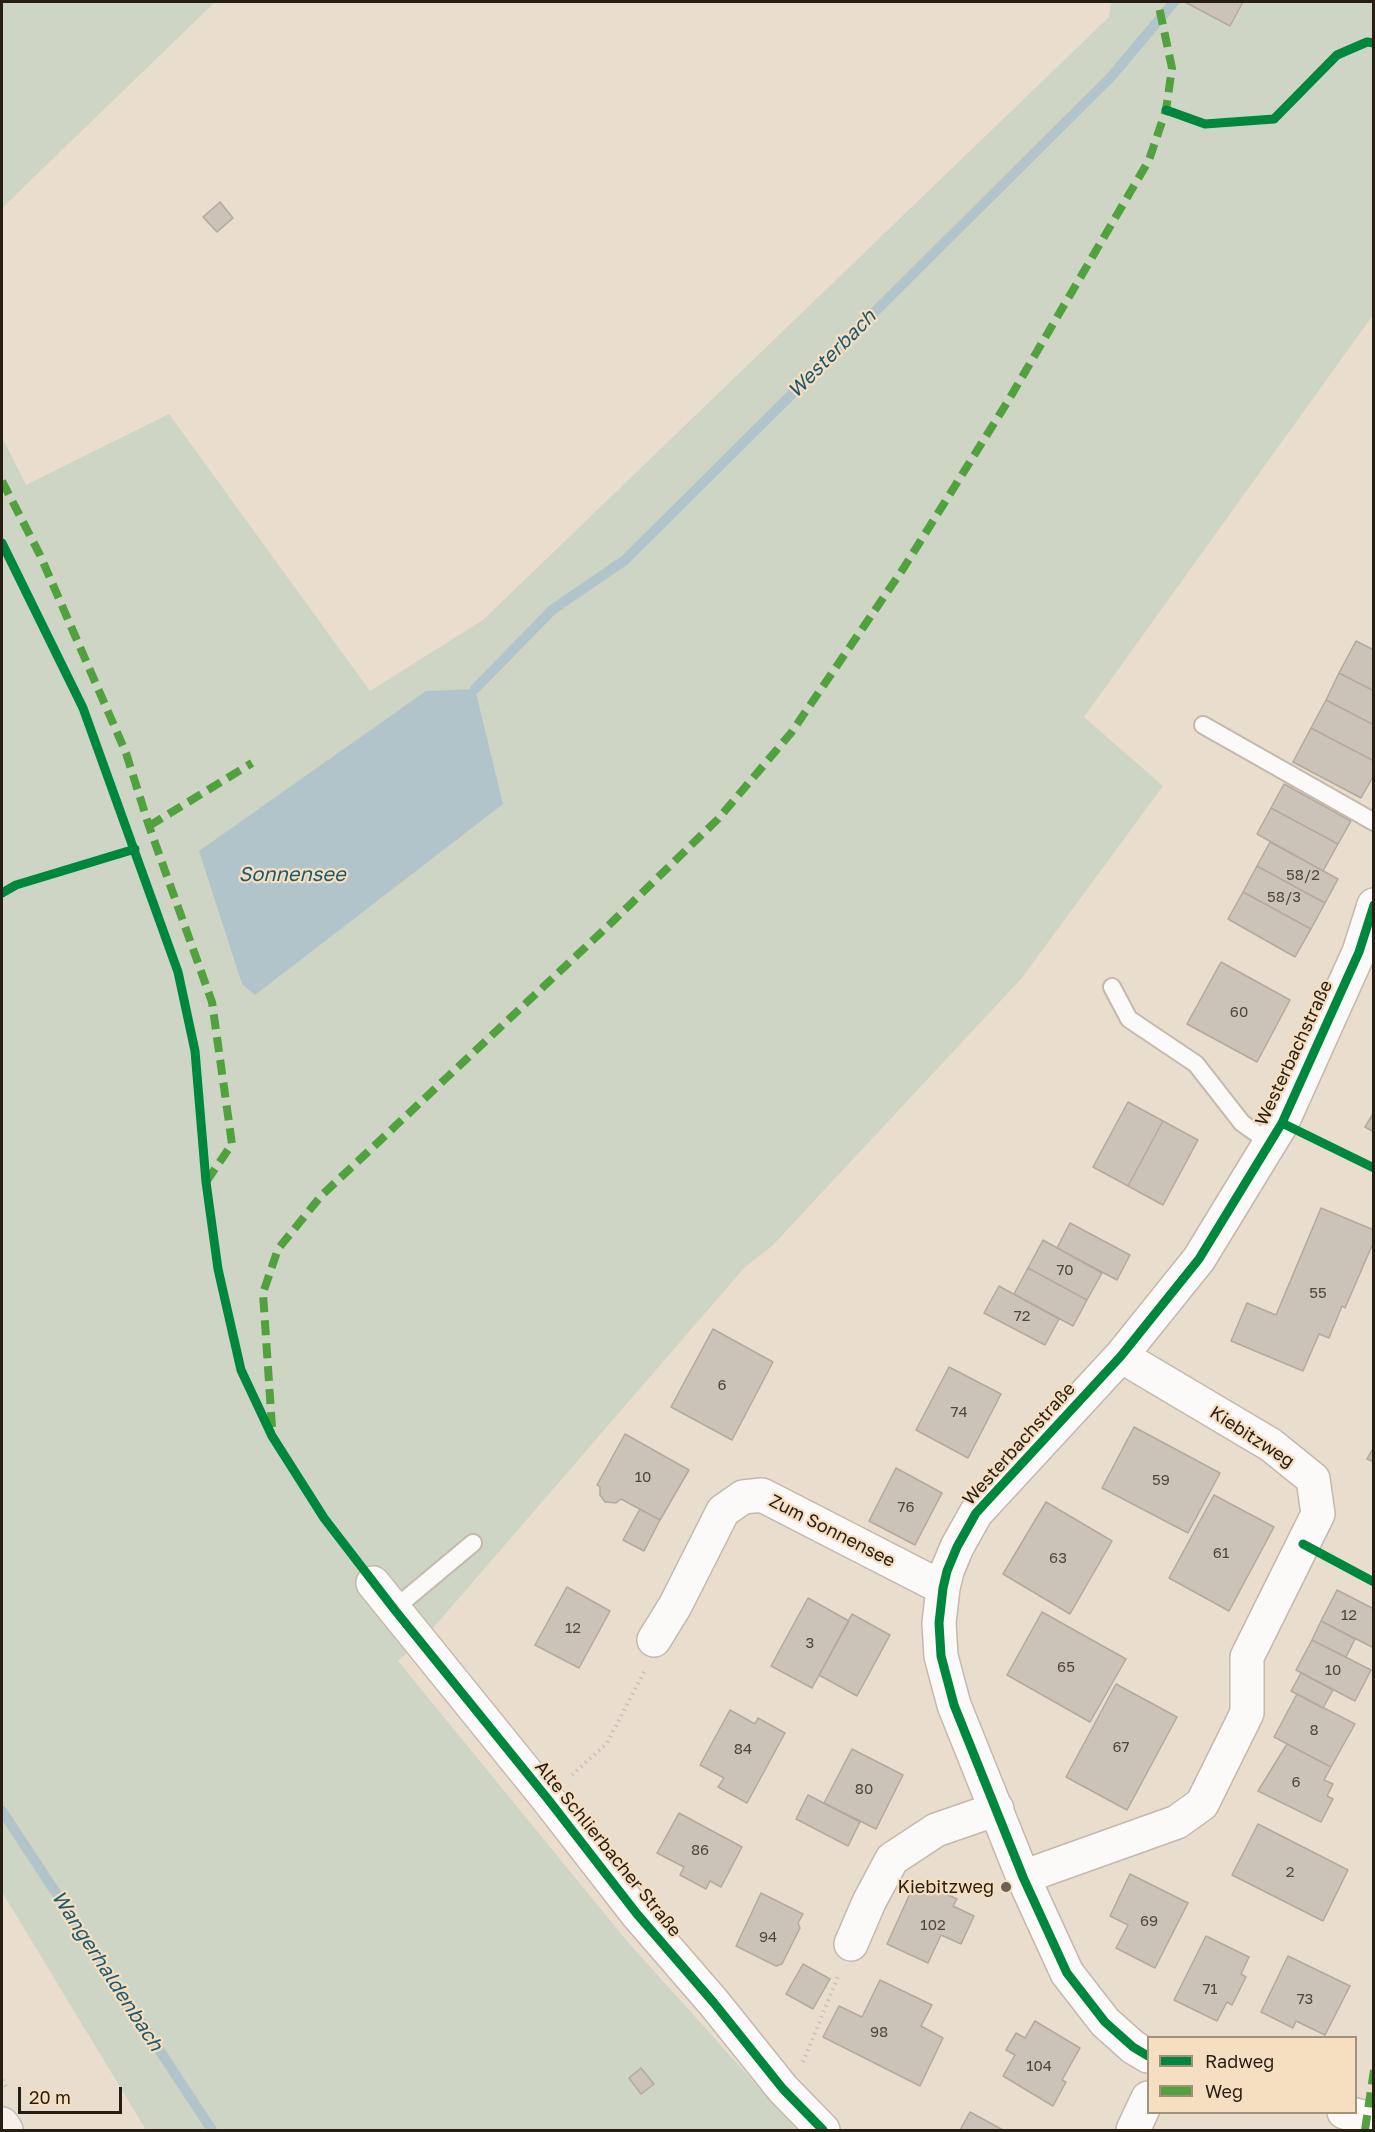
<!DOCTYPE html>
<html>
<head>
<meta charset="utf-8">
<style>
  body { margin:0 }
  #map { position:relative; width:1375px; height:2132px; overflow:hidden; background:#e9ddcd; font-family:"Golos Text",sans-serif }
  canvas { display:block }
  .frame { position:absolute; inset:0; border:3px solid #271e13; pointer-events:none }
  .legend { position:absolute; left:1147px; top:2036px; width:210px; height:78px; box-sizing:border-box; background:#f6dec0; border:2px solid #a3917b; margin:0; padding:8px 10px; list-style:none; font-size:18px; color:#271e13 }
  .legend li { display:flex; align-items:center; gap:12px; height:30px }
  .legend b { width:30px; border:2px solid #a3917b }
  .scale { position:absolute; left:18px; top:2087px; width:104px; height:27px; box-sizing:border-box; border:3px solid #271e13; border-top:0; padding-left:8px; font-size:18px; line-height:21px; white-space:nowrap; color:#271e13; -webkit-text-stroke:4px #f6dec0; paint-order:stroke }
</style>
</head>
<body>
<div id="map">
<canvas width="1375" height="2132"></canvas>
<div class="frame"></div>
<ul class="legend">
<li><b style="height:8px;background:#00873e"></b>Radweg</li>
<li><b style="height:8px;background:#51a23f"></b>Weg</li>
</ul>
<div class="scale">20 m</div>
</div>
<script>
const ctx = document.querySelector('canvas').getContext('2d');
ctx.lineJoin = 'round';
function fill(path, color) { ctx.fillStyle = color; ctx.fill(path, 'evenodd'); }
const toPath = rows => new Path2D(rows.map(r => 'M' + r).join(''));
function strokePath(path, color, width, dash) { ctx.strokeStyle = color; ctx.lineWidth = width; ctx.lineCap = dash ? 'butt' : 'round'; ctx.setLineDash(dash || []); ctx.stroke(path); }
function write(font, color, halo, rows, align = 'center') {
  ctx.font = font + ' "Golos Text",sans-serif'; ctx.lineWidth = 4.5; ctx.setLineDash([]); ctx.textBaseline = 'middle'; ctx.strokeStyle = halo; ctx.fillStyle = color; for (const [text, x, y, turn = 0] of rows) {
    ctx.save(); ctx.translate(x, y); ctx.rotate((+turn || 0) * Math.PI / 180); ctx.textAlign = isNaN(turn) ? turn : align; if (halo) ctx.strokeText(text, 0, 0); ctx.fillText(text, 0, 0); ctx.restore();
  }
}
const green = toPath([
  [2,2,215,2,2,208],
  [1111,2,1373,2,1373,315,1084,717,1163,786,1021,979,772,1246,744,1268,428,1634,398,1661,626,1940,797,2130,146,2130,2,1892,2,437,26,485,169,414,370,691,483,620,1109,17]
]);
const water = toPath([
  [475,689,503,804,255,995,242,984,199,851,426,691]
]);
const stream = toPath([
  [475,689,552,610,625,560,1110,78,1174,2],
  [2,1811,212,2130]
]);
const building = toPath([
  [1185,2,1243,2,1230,26,1185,2],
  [220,202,233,218,217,232,203,217,220,202],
  [1356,641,1374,650,1374,691,1339,673,1356,641],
  [1339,673,1374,691,1374,725,1326,700,1339,673],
  [1326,700,1374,725,1374,761,1311,728,1326,700],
  [1311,728,1374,761,1374,775,1361,798,1293,762,1311,728],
  [1284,784,1351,821,1338,844,1271,808,1284,784],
  [1271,808,1338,844,1323,871,1257,834,1271,808],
  [1270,842,1338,879,1325,903,1257,866,1270,842],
  [1257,866,1325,903,1311,929,1243,892,1257,866],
  [1243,892,1311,929,1295,957,1228,919,1243,892],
  [1221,962,1290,1000,1257,1062,1187,1024,1221,962],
  [1128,1102,1163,1121,1128,1186,1093,1167,1128,1102],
  [1374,1112,1374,1132,1365,1127,1374,1112],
  [1163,1121,1198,1140,1163,1205,1128,1186,1163,1121],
  [1321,1208,1374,1230,1374,1241,1345,1308,1342,1306,1329,1338,1319,1334,1303,1371,1231,1341,1247,1303,1276,1315,1321,1208],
  [1070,1223,1130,1255,1117,1280,1057,1248,1070,1223],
  [1043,1240,1102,1273,1087,1300,1028,1268,1043,1240],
  [1028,1268,1087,1300,1073,1326,1014,1294,1028,1268],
  [999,1286,1059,1319,1045,1345,984,1313,999,1286],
  [713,1329,773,1362,732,1440,671,1407,713,1329],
  [949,1367,1001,1394,968,1458,916,1430,949,1367],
  [1134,1427,1220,1473,1188,1533,1102,1488,1134,1427],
  [625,1434,689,1470,660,1520,621,1499,616,1503,605,1502,600,1495,600,1487,597,1485,625,1434],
  [1374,1447,1374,1462,1367,1459,1374,1447],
  [896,1468,942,1493,915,1545,869,1521,896,1468],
  [1214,1495,1274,1527,1229,1611,1169,1578,1214,1495],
  [1046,1502,1112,1541,1070,1614,1003,1574,1046,1502],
  [640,1509,660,1520,644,1551,623,1540,640,1509],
  [567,1587,610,1611,579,1668,535,1645,567,1587],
  [1337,1590,1374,1609,1374,1648,1321,1621,1337,1590],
  [808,1598,849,1621,812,1688,771,1666,808,1598],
  [1042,1612,1126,1659,1090,1722,1007,1675,1042,1612],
  [852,1614,890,1635,857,1696,819,1675,852,1614],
  [1321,1621,1355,1639,1346,1657,1312,1640,1321,1621],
  [1312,1640,1371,1670,1355,1701,1296,1670,1312,1640],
  [1301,1673,1333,1690,1323,1708,1291,1691,1301,1673],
  [1116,1684,1177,1717,1127,1810,1066,1777,1116,1684],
  [1297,1694,1355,1724,1331,1767,1274,1737,1297,1694],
  [730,1710,755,1724,758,1718,785,1733,747,1803,718,1787,724,1778,700,1765,730,1710],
  [1287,1744,1331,1767,1324,1780,1333,1784,1327,1796,1333,1799,1321,1822,1258,1791,1287,1744],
  [852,1749,903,1775,876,1829,824,1803,852,1749],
  [808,1795,860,1822,848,1846,796,1819,808,1795],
  [679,1813,742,1847,721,1887,710,1881,706,1889,680,1875,684,1867,657,1853,679,1813],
  [1258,1824,1348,1870,1323,1921,1232,1875,1258,1824],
  [1130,1874,1188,1903,1155,1968,1116,1948,1128,1925,1110,1916,1130,1874],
  [922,1883,957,1899,953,1906,974,1916,961,1944,941,1935,928,1963,887,1944,913,1887,919,1890,922,1883],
  [761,1893,803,1914,798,1923,800,1928,782,1964,776,1966,736,1946,761,1893],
  [1206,1936,1249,1957,1241,1974,1246,1977,1232,2005,1227,2002,1217,2021,1174,2000,1206,1936],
  [1288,1956,1350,1986,1325,2035,1296,2021,1293,2028,1261,2012,1288,1956],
  [803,1964,830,1979,813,2009,786,1994,803,1964],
  [880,1980,932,2005,921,2026,943,2038,920,2086,823,2037,839,2006,862,2017,880,1980],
  [1035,2021,1080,2048,1062,2080,1066,2082,1053,2106,1003,2076,1015,2055,1006,2050,1016,2033,1025,2038,1035,2021],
  [641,2068,654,2084,641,2094,629,2078,641,2068],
  [970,2112,1003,2130,960,2130,970,2112]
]);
const path = toPath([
  [572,1775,607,1743,644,1672],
  [803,2062,839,1974],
  [2,2080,8,2090]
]);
const service = toPath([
  [1203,725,1374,822],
  [1112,987,1129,1019,1196,1064,1242,1123,1270,1143],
  [394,1609,473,1543]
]);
const minor = toPath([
  [373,1583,547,1798,637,1914,714,2003,783,2089,823,2130],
  [654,1640,675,1606,723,1511,743,1497,762,1495,943,1588],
  [1023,1877,1177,1822,1202,1804,1247,1713,1247,1657,1318,1514,1313,1479,1271,1445,1121,1356],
  [851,1944,869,1902,892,1859,936,1830,997,1809],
  [1148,2056,1133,2047,1105,2022,1067,1973,1023,1877,954,1705,941,1656,939,1623,943,1588,947,1571,957,1547,976,1513,1121,1356,1199,1259,1282,1123,1359,952,1374,905],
  [1344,2112,1374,2120],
  [1133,2130,1148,2098]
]);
const primary = toPath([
  [2,2124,6,2130]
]);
const quiet = toPath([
  [2,481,40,555,126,753,149,826,212,1002,232,1144,206,1182],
  [149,826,252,763],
  [272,1427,263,1293,278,1249,321,1196,609,925,718,819,791,733,903,569,1008,401,1149,160,1166,110,1172,68,1158,2],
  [1365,2130,1374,2070]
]);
const cycleway = toPath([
  [1166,110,1205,124,1274,119,1337,55,1367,42,1374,43],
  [2,543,83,708,178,972,195,1051,206,1182,218,1269,241,1370,272,1436,324,1518,394,1609,547,1798,637,1914,714,2003,783,2089,823,2130],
  [2,893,16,885,135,849],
  [1282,1123,1374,1168],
  [1303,1544,1374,1582],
  [1148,2056,1133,2047,1105,2022,1067,1973,1023,1877,954,1705,941,1656,939,1623,943,1588,947,1571,957,1547,976,1513,1121,1356,1199,1259,1282,1123,1359,952,1374,905]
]);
const markers = [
  [1006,1887,6,"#6b6154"]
];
const numberNames = [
  ["58/2",1303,875],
  ["58/3",1284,897],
  ["60",1239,1012],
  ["70",1065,1270],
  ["55",1318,1293],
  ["72",1022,1316],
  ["6",722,1385],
  ["74",959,1412],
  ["10",643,1477],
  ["59",1161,1480],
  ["76",906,1507],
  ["61",1221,1553],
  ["63",1058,1558],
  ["12",1349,1615],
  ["12",573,1628],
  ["3",810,1643],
  ["65",1066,1667],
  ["10",1333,1670],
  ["8",1314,1730],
  ["67",1121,1747],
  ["84",743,1749],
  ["6",1296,1782],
  ["80",864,1789],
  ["86",700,1850],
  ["2",1290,1872],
  ["69",1149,1921],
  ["102",933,1925],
  ["94",768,1937],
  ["71",1210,1989],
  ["73",1305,1999],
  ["98",879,2032],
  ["104",1039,2066]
];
const streetNames = [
  ["Westerbachstraße",1294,1053,-65],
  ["Kiebitzweg",1252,1437,33],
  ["Westerbachstraße",1019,1444,-48],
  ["Zum Sonnensee",832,1531,27],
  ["Alte Schlierbacher Straße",608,1849,51]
];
const poiNames = [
  ["Kiebitzweg",994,1887]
];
const waterNames = [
  ["Westerbach",832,354,-45],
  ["Sonnensee",292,875],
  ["Wangerhaldenbach",107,1971,57]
];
fill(green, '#ced5c4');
fill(water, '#b0c4ca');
strokePath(stream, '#b0c4ca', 10);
fill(building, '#ccc3b8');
strokePath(building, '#b3a99d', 1.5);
strokePath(service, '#c3b9ad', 20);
strokePath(minor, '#c3b9ad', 36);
strokePath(primary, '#c4beb5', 36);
strokePath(path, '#c6c3bd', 4, [1.5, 4.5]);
strokePath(service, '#fcfaf8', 16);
strokePath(minor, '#fcfaf8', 33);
strokePath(primary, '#f6efea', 33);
strokePath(quiet, '#51a23f', 8, [15, 8]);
strokePath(cycleway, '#00873e', 9);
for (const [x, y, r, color] of markers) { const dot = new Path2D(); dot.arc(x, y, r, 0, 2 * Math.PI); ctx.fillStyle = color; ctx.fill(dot); strokePath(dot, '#f6dec0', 2); }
write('15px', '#50473c', null, numberNames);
write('18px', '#271e13', '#f6dec0', streetNames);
write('18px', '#271e13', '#f6dec0', poiNames, 'right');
write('italic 20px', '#1c5a71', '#f6dec0', waterNames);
</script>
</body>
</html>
